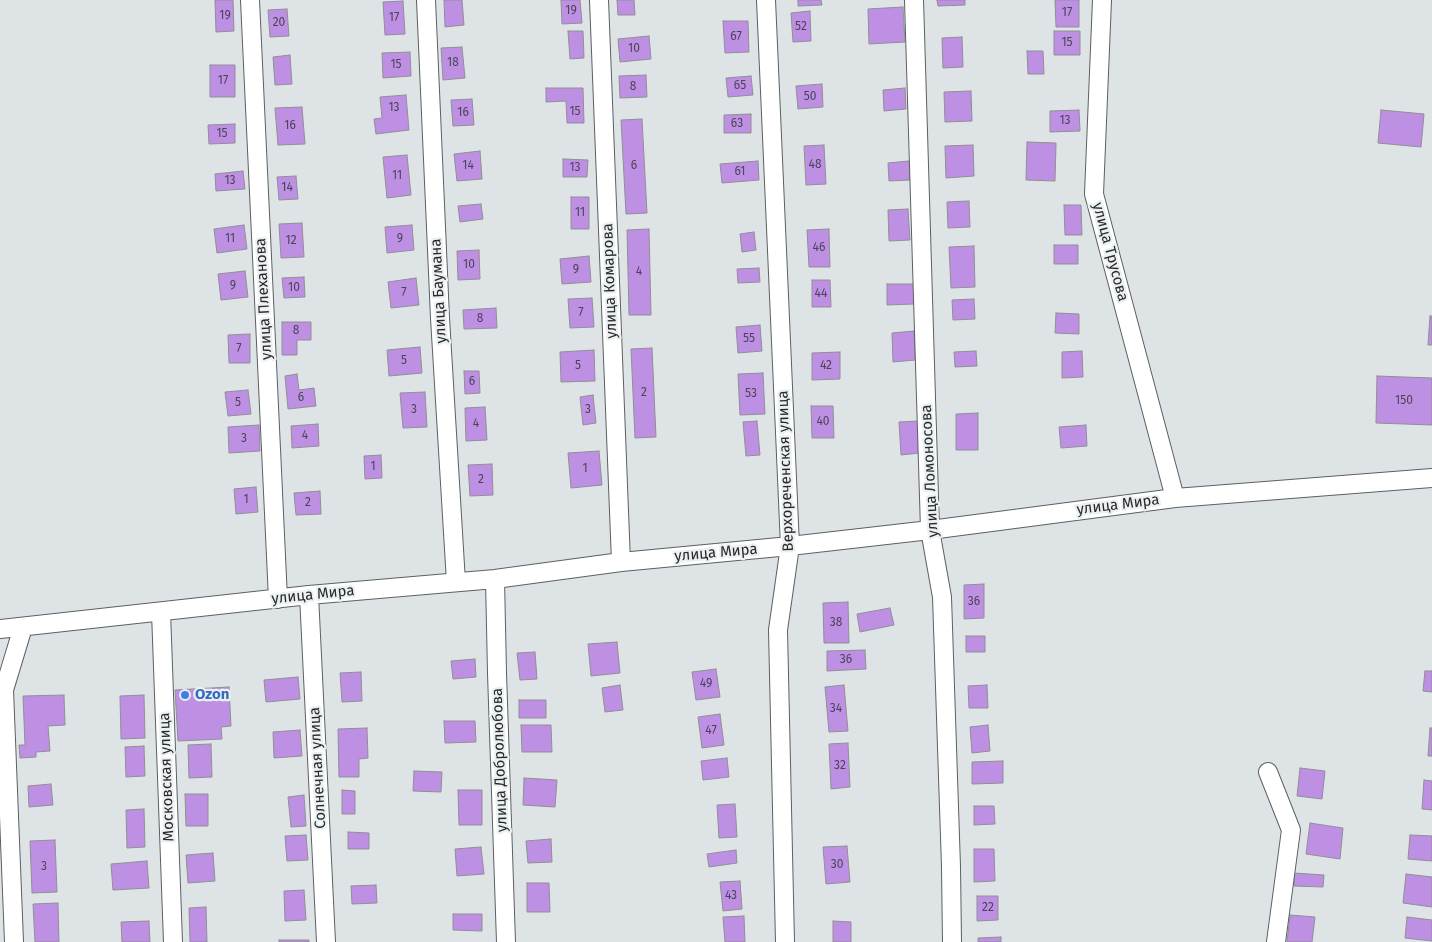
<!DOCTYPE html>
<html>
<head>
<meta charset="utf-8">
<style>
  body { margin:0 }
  canvas { display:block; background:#dee3e6 }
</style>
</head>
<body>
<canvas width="1432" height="942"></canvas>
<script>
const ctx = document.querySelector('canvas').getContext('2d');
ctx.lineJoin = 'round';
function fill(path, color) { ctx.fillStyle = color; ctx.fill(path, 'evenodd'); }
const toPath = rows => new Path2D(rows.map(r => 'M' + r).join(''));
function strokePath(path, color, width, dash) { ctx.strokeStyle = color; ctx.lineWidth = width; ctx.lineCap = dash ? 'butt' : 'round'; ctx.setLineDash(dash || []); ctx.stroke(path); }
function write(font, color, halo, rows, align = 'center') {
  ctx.font = font + ' "Fira Sans",sans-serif'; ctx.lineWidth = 4.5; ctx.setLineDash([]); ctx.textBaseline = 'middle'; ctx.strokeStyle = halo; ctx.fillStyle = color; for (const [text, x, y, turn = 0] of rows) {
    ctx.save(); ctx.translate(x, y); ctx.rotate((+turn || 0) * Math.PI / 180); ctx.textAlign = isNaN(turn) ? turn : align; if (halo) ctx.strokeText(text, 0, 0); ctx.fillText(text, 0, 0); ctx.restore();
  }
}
const building = toPath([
  [215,0,233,0,234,31,216,32,215,0],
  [444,0,462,0,464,25,445,27,444,0],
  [561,0,580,0,582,23,562,24,561,0],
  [617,0,634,0,635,15,618,15,617,0],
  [798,0,821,0,822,5,798,6,798,0],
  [937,0,965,0,965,5,938,6,937,0],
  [1055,0,1079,0,1079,27,1056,27,1055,0],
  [403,1,405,34,385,35,383,2,403,1],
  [903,7,905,42,869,44,868,9,903,7],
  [287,9,289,36,270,37,268,10,287,9],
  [810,11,811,41,793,42,791,13,810,11],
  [723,21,748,21,749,52,725,53,723,21],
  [568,31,583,31,584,58,570,59,568,31],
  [1054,31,1080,31,1080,55,1054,55,1054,31],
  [649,36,651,59,620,62,618,39,649,36],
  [962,37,963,67,943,68,942,38,962,37],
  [462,47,465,78,443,80,441,48,462,47],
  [1027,51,1043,51,1044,74,1028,74,1027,51],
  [410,52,411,76,383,78,382,53,410,52],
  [290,55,292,84,275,85,273,57,290,55],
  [210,65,235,65,235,97,210,97,210,65],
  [646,75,647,97,620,98,619,76,646,75],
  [751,76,753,95,728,97,726,78,751,76],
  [822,84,823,107,798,109,796,86,822,84],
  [546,88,583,88,584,123,567,123,566,101,546,102,546,88],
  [905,88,906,109,884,111,883,90,905,88],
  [971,91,972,121,945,122,944,92,971,91],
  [406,95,409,130,376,134,374,119,382,118,380,97,406,95],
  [472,99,474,125,453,126,451,100,472,99],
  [302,107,305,144,278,145,275,108,302,107],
  [1079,110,1080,131,1050,132,1050,111,1079,110],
  [1381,110,1424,114,1421,147,1378,143,1381,110],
  [751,114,751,133,724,133,724,115,751,114],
  [642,119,647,213,626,214,621,120,642,119],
  [235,124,235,143,209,144,208,125,235,124],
  [1027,142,1056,143,1055,181,1026,180,1027,142],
  [824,145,826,184,806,185,804,146,824,145],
  [973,145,974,176,946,178,945,146,973,145],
  [480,151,482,179,457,181,454,154,480,151],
  [407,155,411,195,387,198,383,157,407,155],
  [563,159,588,160,587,177,563,177,563,159],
  [758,161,759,180,722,183,720,164,758,161],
  [909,161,910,180,889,181,888,163,909,161],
  [243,171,245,189,216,191,215,174,243,171],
  [296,176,298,199,279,200,277,177,296,176],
  [571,197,589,197,589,229,571,229,571,197],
  [969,201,970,227,948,228,947,202,969,201],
  [481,204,483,219,460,222,458,206,481,204],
  [1064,205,1081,205,1082,235,1065,235,1064,205],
  [908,209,910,240,889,241,888,210,908,209],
  [302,223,304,257,281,258,279,224,302,223],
  [244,225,247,249,217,253,214,229,244,225],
  [412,225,414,250,387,253,385,227,412,225],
  [649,229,651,315,629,315,627,230,649,229],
  [829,229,830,267,809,267,807,230,829,229],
  [754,232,756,250,742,252,740,234,754,232],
  [1054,245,1078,245,1078,264,1054,264,1054,245],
  [974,246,975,287,951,288,949,247,974,246],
  [479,250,480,279,458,280,457,251,479,250],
  [589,256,591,282,562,284,560,259,589,256],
  [759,268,760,282,738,283,737,269,759,268],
  [245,271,248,297,221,300,218,274,245,271],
  [304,277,305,297,284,298,282,278,304,277],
  [416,278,419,305,391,308,388,282,416,278],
  [812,280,830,280,831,307,812,307,812,280],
  [887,284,914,284,914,304,887,305,887,284],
  [592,298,594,327,570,328,568,299,592,298],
  [974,299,975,319,953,320,952,300,974,299],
  [496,308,497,328,464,329,463,310,496,308],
  [1056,313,1079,314,1079,334,1055,333,1056,313],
  [1430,316,1432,316,1432,345,1428,345,1430,316],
  [282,322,311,322,311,340,297,340,297,355,282,355,282,322],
  [760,325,762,351,738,353,736,327,760,325],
  [914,331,915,360,893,362,892,333,914,331],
  [250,334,250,363,229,363,228,335,250,334],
  [420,347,422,373,389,376,387,350,420,347],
  [652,348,656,437,635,438,631,349,652,348],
  [594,350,595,381,561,382,560,352,594,350],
  [976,351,977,366,955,367,954,352,976,351],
  [1082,351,1083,377,1062,378,1062,352,1082,351],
  [840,352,840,379,812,380,812,353,840,352],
  [464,371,479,371,480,393,465,394,464,371],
  [763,373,765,414,740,415,738,374,763,373],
  [297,374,299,390,314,388,316,406,288,409,285,376,297,374],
  [1377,376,1432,378,1432,425,1376,423,1377,376],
  [248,390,251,414,228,416,225,392,248,390],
  [425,392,427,427,403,428,400,393,425,392],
  [593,395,596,423,583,425,580,397,593,395],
  [811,406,833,406,834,438,812,438,811,406],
  [485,407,487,440,466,441,465,408,485,407],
  [978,413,978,450,956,450,956,414,978,413],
  [757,421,760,455,746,456,743,422,757,421],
  [918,421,920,453,901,455,899,422,918,421],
  [318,424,319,446,292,448,291,426,318,424],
  [259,425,260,451,229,453,228,427,259,425],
  [1086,425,1087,446,1061,448,1059,427,1086,425],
  [599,451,602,485,571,488,568,453,599,451],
  [381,455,382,478,365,479,364,456,381,455],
  [492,464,493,495,470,496,468,465,492,464],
  [256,487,258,512,236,514,234,489,256,487],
  [320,491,321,514,296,515,294,493,320,491],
  [984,584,984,618,964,619,964,585,984,584],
  [848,602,849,643,824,643,823,603,848,602],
  [890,608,894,625,860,632,857,614,890,608],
  [966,636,985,636,985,652,966,652,966,636],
  [617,642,620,673,591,676,588,644,617,642],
  [865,650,866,669,827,671,827,651,865,650],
  [535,652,537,679,520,680,517,653,535,652],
  [475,659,476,677,453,679,451,661,475,659],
  [716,669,720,697,696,700,692,672,716,669],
  [1425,671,1432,671,1432,692,1423,691,1425,671],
  [361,672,362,701,342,702,340,673,361,672],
  [298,677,300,699,266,702,264,680,298,677],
  [620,685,623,710,605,712,602,688,620,685],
  [844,685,848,731,829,732,825,687,844,685],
  [987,685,988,708,969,708,968,686,987,685],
  [229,687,231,726,221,727,222,739,178,741,175,690,229,687],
  [64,695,65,725,48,726,50,751,36,752,36,757,20,758,19,745,25,745,23,696,64,695],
  [144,695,145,738,121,739,120,696,144,695],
  [519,700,546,700,546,718,519,718,519,700],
  [720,714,724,745,702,748,698,717,720,714],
  [444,721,475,721,476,742,445,743,444,721],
  [521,725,551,725,552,752,522,752,521,725],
  [988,725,990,751,972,753,970,727,988,725],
  [367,728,368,758,359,759,359,777,339,777,338,729,367,728],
  [1430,728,1432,728,1432,756,1428,756,1430,728],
  [300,730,302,756,274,758,273,732,300,730],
  [848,743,850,787,831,789,829,744,848,743],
  [211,744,212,777,189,778,188,745,211,744],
  [144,746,145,776,126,777,125,747,144,746],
  [727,758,729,777,703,780,701,761,727,758],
  [1003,761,1003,783,972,784,972,762,1003,761],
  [1300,768,1325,771,1322,799,1297,796,1300,768],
  [414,771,442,772,441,792,413,791,414,771],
  [524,778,557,780,555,807,523,805,524,778],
  [1424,780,1432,781,1432,810,1422,809,1424,780],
  [51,784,53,805,29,807,28,786,51,784],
  [342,790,355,791,355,814,342,814,342,790],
  [458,790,482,790,482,825,459,825,458,790],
  [185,794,208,794,208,826,186,826,185,794],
  [304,795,306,826,291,827,288,797,304,795],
  [735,804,737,837,719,838,717,805,735,804],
  [974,806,994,806,995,824,974,825,974,806],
  [144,809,145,847,127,848,126,810,144,809],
  [1310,823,1343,828,1340,859,1306,854,1310,823],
  [348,832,369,833,369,849,348,849,348,832],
  [306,835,308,860,287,861,285,836,306,835],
  [1410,835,1432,836,1432,861,1408,859,1410,835],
  [551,839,552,862,528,863,526,841,551,839],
  [55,840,57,892,32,893,30,841,55,840],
  [847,846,850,882,826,884,823,847,847,846],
  [481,847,484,874,457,876,455,849,481,847],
  [974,849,994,849,995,881,974,882,974,849],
  [736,850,737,863,709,867,707,854,736,850],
  [213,853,215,881,188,883,186,855,213,853],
  [147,861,149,888,113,890,111,864,147,861],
  [1294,873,1324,875,1323,887,1294,886,1294,873],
  [1406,874,1432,877,1432,907,1403,903,1406,874],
  [740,881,742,909,723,911,720,882,740,881],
  [527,883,549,883,550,912,527,912,527,883],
  [376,885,377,903,352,904,351,886,376,885],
  [304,890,306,920,285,921,284,891,304,890],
  [977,896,998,896,998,920,977,921,977,896],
  [58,903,59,942,35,942,33,904,58,903],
  [206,907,207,942,190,942,189,908,206,907],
  [453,914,482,914,482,931,453,930,453,914],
  [1290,915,1315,917,1312,942,1287,942,1290,915],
  [744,916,745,942,725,942,723,917,744,916],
  [1407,917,1432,920,1432,941,1405,938,1407,917],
  [149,921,150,942,122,942,121,922,149,921],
  [833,921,851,922,851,942,833,942,833,921],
  [1001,937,1001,942,978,942,978,938,1001,937],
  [279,940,309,940,309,942,279,942,279,940]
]);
const minor = toPath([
  [250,0,278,599],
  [426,0,440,318,456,582],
  [599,0,621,562],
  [766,0,790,546,778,630,785,942],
  [914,0,930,530,942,597,951,867,952,942],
  [1102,0,1094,194,1175,498],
  [495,579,497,673,506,942],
  [309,595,326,942],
  [161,612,173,942],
  [0,629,309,595,495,579,621,562,790,546,930,530,1175,498,1432,478],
  [1268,772,1291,830,1276,942],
  [14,942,4,690,23,627]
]);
const markers = [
  [185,695,5,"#3f7fe0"]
];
const numberNames = [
  ["19",571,11],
  ["17",1067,13],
  ["19",225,16],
  ["17",394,18],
  ["20",279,23],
  ["52",801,27],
  ["67",736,37],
  ["15",1067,43],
  ["10",634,49],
  ["18",453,63],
  ["15",396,65],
  ["17",223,81],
  ["65",740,86],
  ["8",633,87],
  ["50",810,97],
  ["13",394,108],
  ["15",575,112],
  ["16",463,113],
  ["13",1065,121],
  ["63",737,124],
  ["16",290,126],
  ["15",222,134],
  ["48",815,165],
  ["14",468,166],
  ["6",634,166],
  ["13",575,168],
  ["61",740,172],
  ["11",397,176],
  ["13",230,181],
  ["14",287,188],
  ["11",580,213],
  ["11",230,239],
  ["9",400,239],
  ["12",291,241],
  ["46",819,248],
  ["10",469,265],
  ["9",576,270],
  ["4",639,272],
  ["9",233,286],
  ["10",294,288],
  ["7",404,293],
  ["44",821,294],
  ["7",581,313],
  ["8",480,319],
  ["8",296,331],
  ["55",749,339],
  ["7",239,349],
  ["5",404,361],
  ["5",578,366],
  ["42",826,366],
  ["6",472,382],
  ["2",644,393],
  ["53",751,394],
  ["6",301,398],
  ["150",1404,401],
  ["5",238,403],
  ["3",414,410],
  ["3",588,410],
  ["40",823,422],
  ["4",476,424],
  ["4",305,436],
  ["3",244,439],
  ["1",373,467],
  ["1",585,469],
  ["2",481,480],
  ["1",246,500],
  ["2",308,503],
  ["36",974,602],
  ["38",836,623],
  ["36",846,660],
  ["49",706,684],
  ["34",836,709],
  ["47",711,731],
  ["32",840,766],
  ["30",837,865],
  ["3",44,867],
  ["43",731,896],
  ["22",988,908]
];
const streetNames = [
  ["улица Трусова",1110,252,75],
  ["улица Комарова",610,281,-92],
  ["улица Баумана",439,291,-93],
  ["улица Плеханова",264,299,-93],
  ["Верхореченская улица",786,471,-92],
  ["улица Ломоносова",930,471,-93],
  ["улица Мира",1118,505,-7],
  ["улица Мира",716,553,-5],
  ["улица Мира",313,595,-6],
  ["улица Добролюбова",500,760,-92],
  ["Солнечная улица",318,768,-93],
  ["Московская улица",167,777,-92]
];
const shopNames = [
  ["Ozon",195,695]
];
fill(building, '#bd90e4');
strokePath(building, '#918f93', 1);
strokePath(minor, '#5c6063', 20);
strokePath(minor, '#fff', 18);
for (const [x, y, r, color] of markers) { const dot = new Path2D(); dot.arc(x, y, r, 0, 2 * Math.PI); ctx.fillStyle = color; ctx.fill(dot); strokePath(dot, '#ebf0f3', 2); }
write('12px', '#4d4358', null, numberNames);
write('15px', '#28292a', '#ebf0f3', streetNames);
write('bold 15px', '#366cbe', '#ebf0f3', shopNames, 'left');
</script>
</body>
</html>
